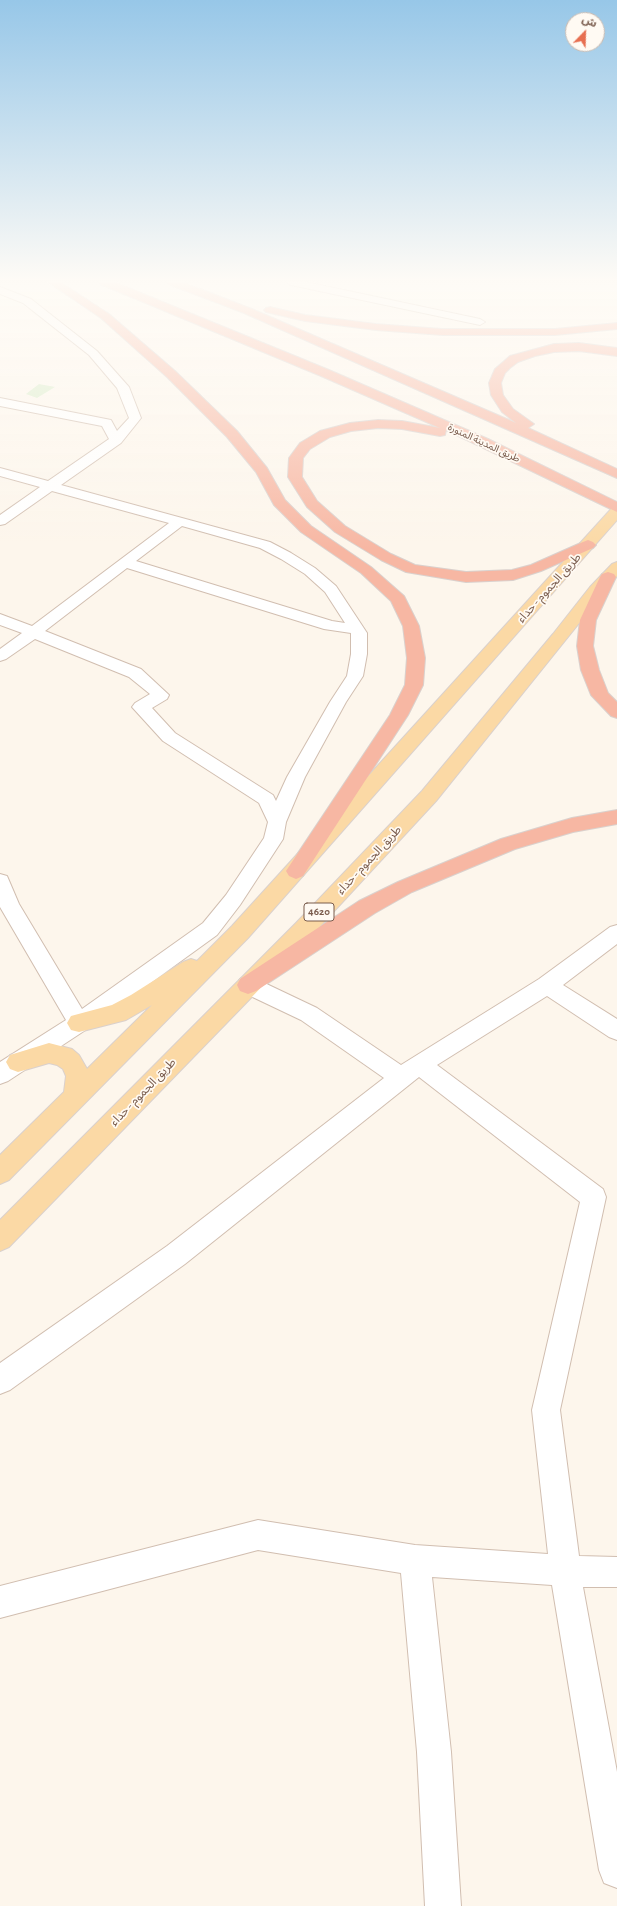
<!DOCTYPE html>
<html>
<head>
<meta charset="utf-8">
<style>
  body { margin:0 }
  #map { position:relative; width:617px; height:1906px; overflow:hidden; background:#fdf6ec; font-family:"Alegreya Sans","Noto Sans Arabic",sans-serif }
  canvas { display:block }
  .north { position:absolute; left:565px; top:12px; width:40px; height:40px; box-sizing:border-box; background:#fffaf3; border:1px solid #cabbb1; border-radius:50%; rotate:23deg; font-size:11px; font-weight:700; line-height:16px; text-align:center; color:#7a5c4d }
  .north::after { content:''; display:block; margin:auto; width:14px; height:18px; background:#e76f51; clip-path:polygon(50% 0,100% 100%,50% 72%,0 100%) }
</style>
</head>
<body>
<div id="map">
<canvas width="617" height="1906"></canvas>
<div class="north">ش</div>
</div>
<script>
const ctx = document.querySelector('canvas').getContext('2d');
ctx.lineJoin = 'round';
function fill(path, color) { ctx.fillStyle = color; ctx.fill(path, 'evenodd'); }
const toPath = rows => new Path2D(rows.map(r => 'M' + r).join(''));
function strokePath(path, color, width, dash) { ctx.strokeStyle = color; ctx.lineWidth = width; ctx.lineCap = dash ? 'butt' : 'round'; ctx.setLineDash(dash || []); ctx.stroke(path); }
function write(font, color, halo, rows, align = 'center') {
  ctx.font = font + ' "Alegreya Sans","Noto Sans Arabic",sans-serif'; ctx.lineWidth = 3.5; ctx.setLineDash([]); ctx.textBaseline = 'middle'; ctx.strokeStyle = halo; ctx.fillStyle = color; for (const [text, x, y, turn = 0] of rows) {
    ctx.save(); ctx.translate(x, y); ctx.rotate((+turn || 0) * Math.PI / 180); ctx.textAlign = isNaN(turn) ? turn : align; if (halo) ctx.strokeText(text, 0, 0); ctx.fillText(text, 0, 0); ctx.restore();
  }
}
const green = toPath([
  [39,384,55,387,37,398,26,394]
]);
const minor = toPath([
  [286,282,306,282,480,319,485,322,480,325,291,285,286,282],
  [0,287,31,299,97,351,129,387,141,418,121,443,61,485,270,542,291,553,315,568,336,586,367,633,367,654,363,676,346,702,305,777,286,822,283,839,240,905,217,935,87,1029,8,1081,0,1084,0,1062,66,1020,0,907,0,874,7,876,19,904,82,1009,203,923,226,895,264,838,268,822,259,803,163,741,132,707,135,703,150,694,129,677,35,639,6,659,0,661,0,649,22,633,0,625,0,614,32,626,169,523,52,491,5,524,0,525,0,515,40,487,0,476,0,468,48,481,109,439,102,426,0,406,0,398,111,420,117,431,129,418,117,388,89,355,23,303,0,294,0,287],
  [182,526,260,548,281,559,305,574,325,592,345,623,332,621,136,561,182,526],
  [127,568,324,629,351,633,351,654,347,676,330,702,287,777,276,801,273,795,175,733,152,708,167,699,169,695,141,669,45,631,127,568],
  [617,925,617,944,563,985,617,1019,617,1040,609,1037,547,996,437,1065,603,1189,606,1197,560,1410,579,1556,617,1557,617,1587,583,1587,617,1772,617,1888,604,1883,599,1870,552,1585,432,1577,451,1752,461,1906,425,1906,417,1752,401,1573,258,1550,0,1618,0,1586,258,1520,415,1545,548,1554,532,1410,580,1202,419,1077,185,1264,10,1390,0,1394,0,1363,167,1246,384,1078,301,1020,240,991,237,985,240,979,248,976,256,979,317,1008,401,1065,539,979,610,927,617,925]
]);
const major = toPath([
  [617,507,617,520,248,938,9,1180,0,1184,0,1155,64,1092,66,1076,63,1069,57,1065,49,1063,18,1072,10,1069,6,1062,10,1055,49,1043,72,1049,79,1055,87,1069,152,1005,126,1020,79,1032,71,1030,67,1023,71,1016,112,1005,131,995,183,962,191,959,197,961,232,926,612,508,617,507],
  [617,562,617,576,436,801,312,935,9,1247,0,1251,0,1220,296,923,422,791,553,634,590,587,612,564,617,562]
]);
const highway = toPath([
  [48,282,60,282,109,314,175,371,237,431,267,468,285,500,311,526,371,567,404,596,419,626,425,658,423,685,408,715,303,876,296,879,289,876,286,871,390,715,405,685,407,658,403,626,391,601,361,573,301,532,274,505,256,472,227,437,167,377,101,318,48,282],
  [99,282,114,282,329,370,488,439,617,502,617,512,446,430,445,435,440,436,402,429,378,428,351,431,330,437,310,449,303,458,302,477,317,501,345,526,391,554,415,565,466,572,512,570,531,565,583,542,588,540,593,542,596,545,593,548,541,571,513,580,466,582,406,572,381,560,335,532,307,507,288,477,289,458,300,443,320,431,350,423,378,420,402,421,440,428,321,376,100,284,99,282],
  [167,282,182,282,252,309,516,423,502,412,491,395,489,383,495,369,510,356,554,344,579,343,617,348,617,356,579,351,554,352,535,356,518,362,510,368,505,373,501,383,503,395,513,409,534,424,528,428,617,469,617,478,244,313,168,284,167,282],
  [270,307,305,315,376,324,442,329,555,329,617,323,617,329,555,335,442,335,376,330,305,321,266,312,264,310,266,308,270,307],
  [608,572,614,574,616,577,596,620,593,646,599,670,608,693,617,702,617,718,611,716,591,695,581,670,577,646,580,620,600,577,602,574,608,572],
  [617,810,617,824,573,832,515,849,412,892,375,913,256,991,248,994,240,991,237,985,240,979,359,901,398,882,501,839,572,818,617,810]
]);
const farStreetnames = [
  ["طريق المدينة المنورة",484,443,25]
];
const shields = [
  [319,912,30]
];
const shieldNames = [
  ["4620",319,912]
];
const streetNames = [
  ["طريق الجموم - حداء",549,588,-48],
  ["طريق الجموم - حداء",369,860,-47],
  ["طريق الجموم - حداء",143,1092,-46]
];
fill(green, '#d8ecc9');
strokePath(minor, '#d1beb0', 2);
strokePath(major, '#dad1cd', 2);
strokePath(highway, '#dad1cd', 2);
fill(minor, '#fff');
fill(major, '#fbd9a5');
fill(highway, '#f7b7a3');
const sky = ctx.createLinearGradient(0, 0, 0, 549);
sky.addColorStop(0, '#97c7e8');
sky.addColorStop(0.51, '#fefbf6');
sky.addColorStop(1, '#fefbf600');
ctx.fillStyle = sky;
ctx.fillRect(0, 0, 617, 549);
write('10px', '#7a5c4d', '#fffaf3', farStreetnames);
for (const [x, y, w] of shields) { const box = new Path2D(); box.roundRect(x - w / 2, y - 9, w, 18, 3); ctx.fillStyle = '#fffaf3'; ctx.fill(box); strokePath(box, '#7a5c4d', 1); }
write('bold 11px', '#7a5c4d', null, shieldNames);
write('12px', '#7a5c4d', '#fffaf3', streetNames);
</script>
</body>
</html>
